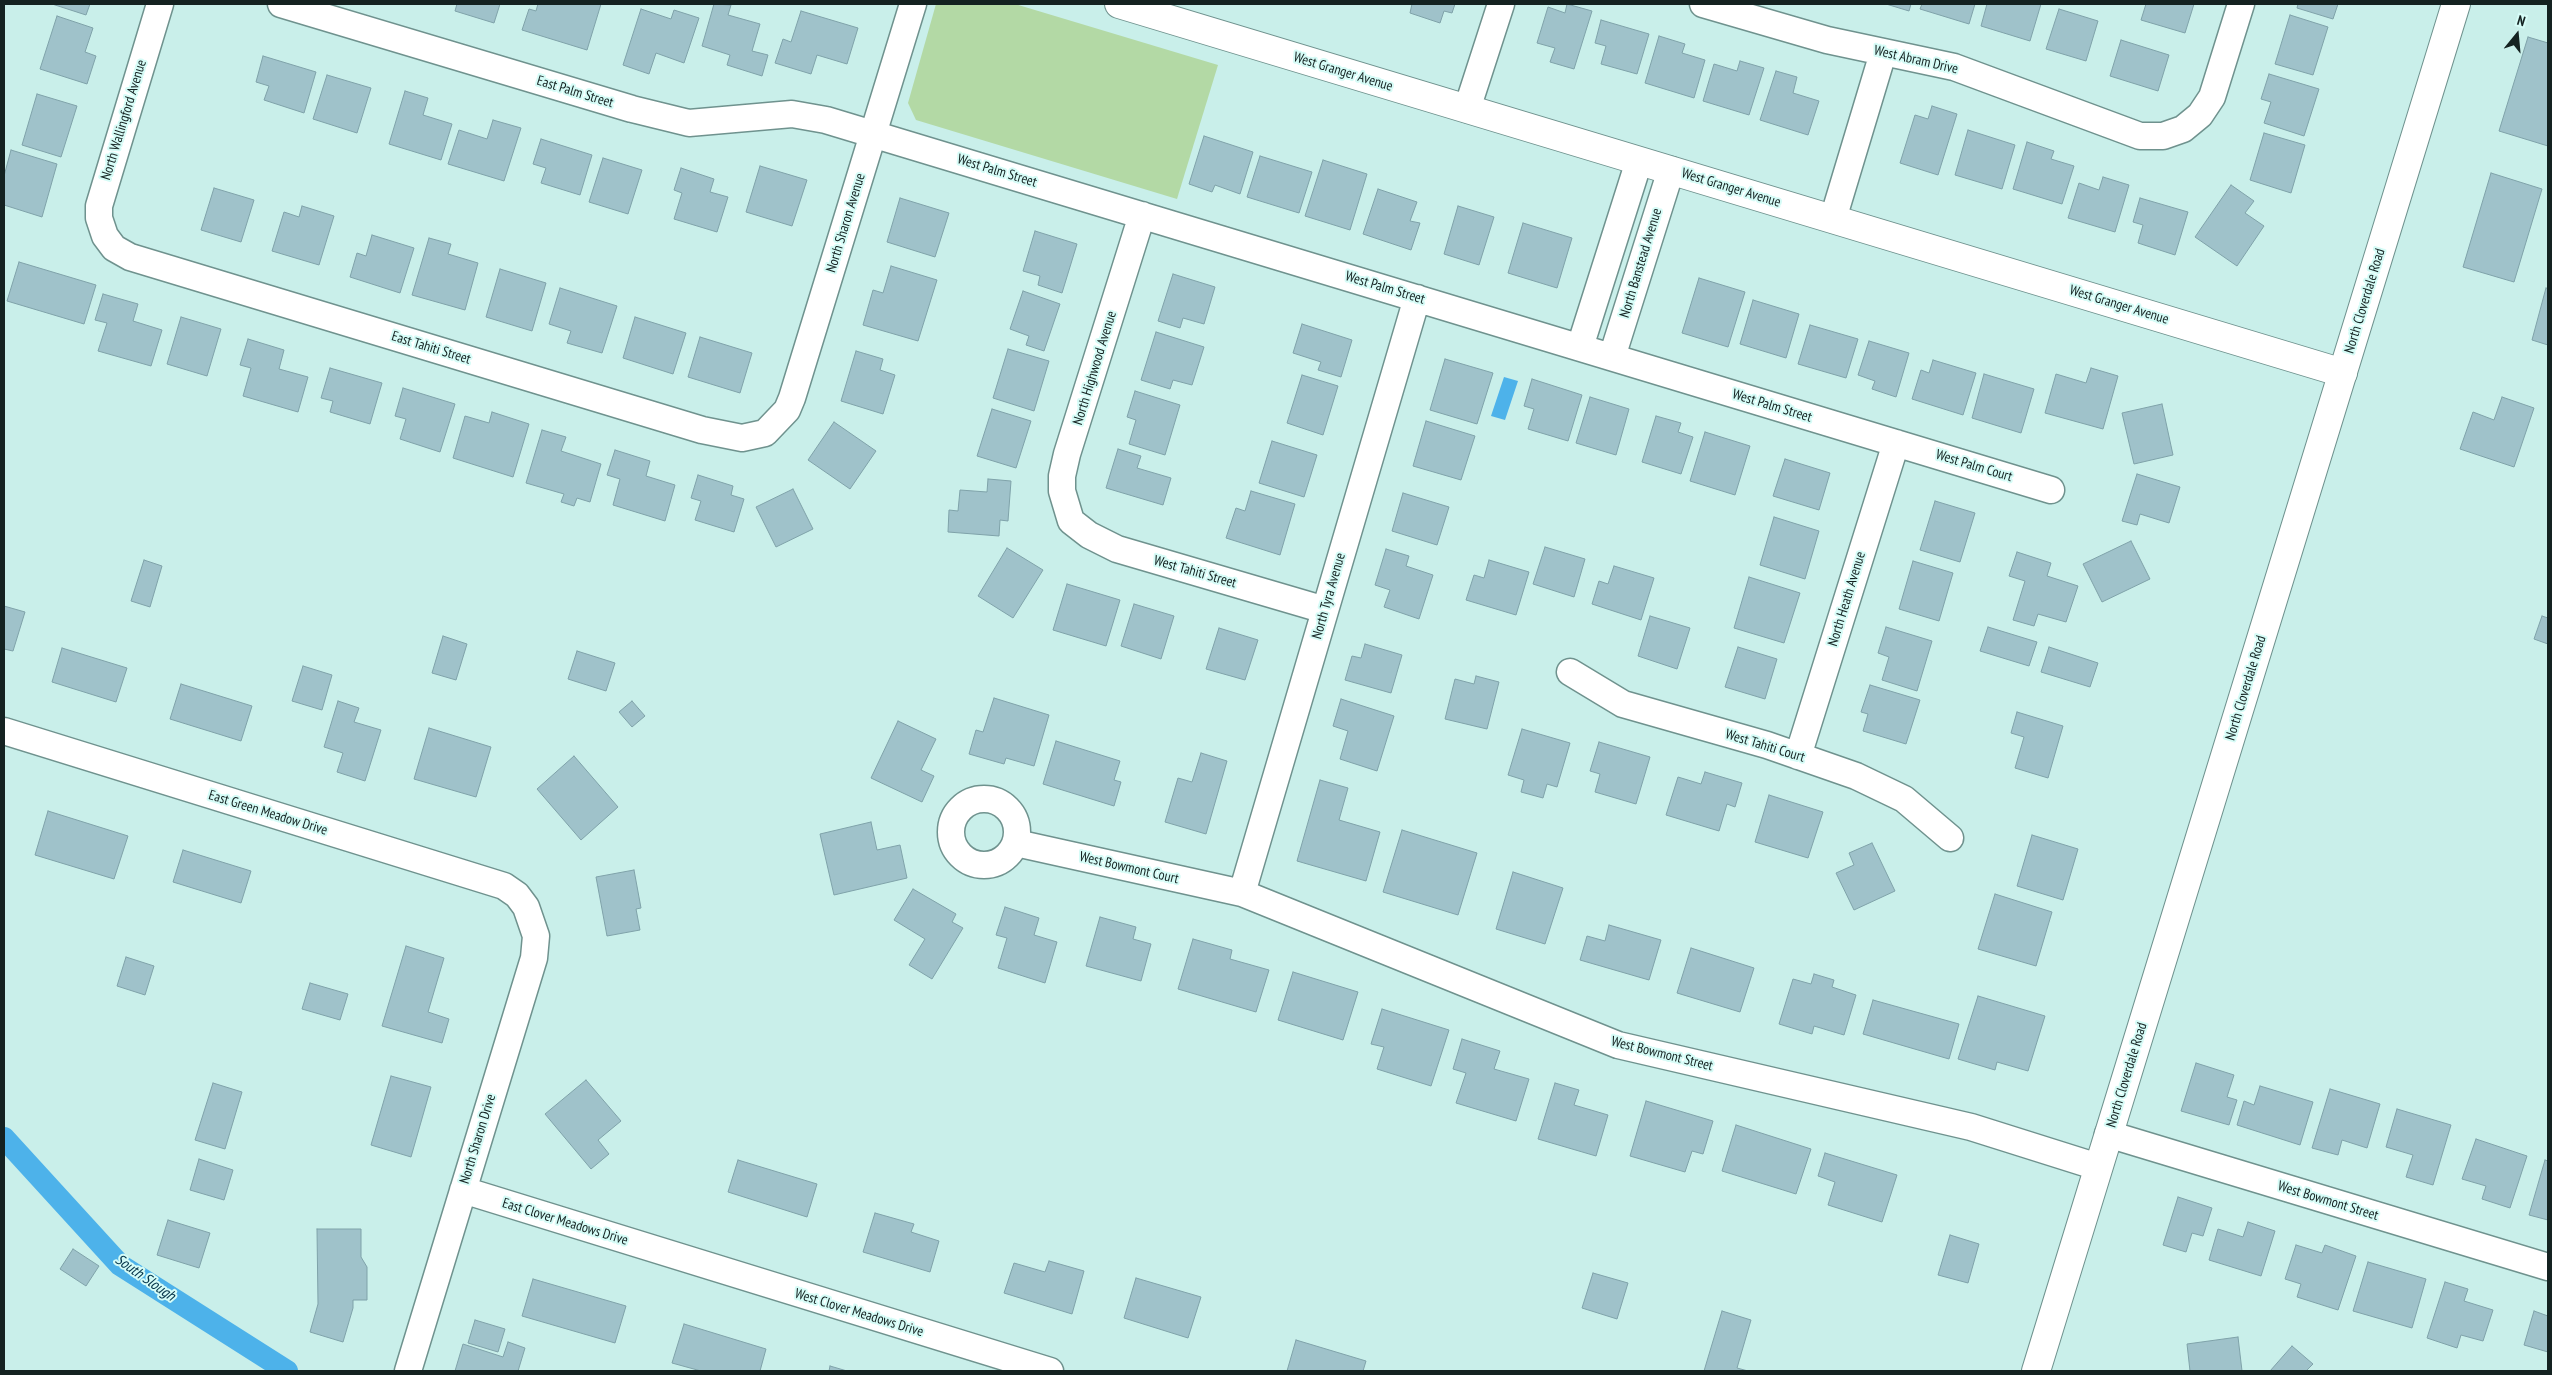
<!DOCTYPE html>
<html>
<head>
<meta charset="utf-8">
<style>
  body { margin:0 }
  #map { position:relative; width:2552px; height:1375px; overflow:hidden; background:#c9efea; font-family:"PT Sans Narrow",sans-serif }
  canvas { display:block }
  .frame { position:absolute; inset:0; border:5px solid #142221; pointer-events:none }
  .north { position:absolute; left:2492px; top:10px; width:50px; height:50px; -webkit-text-stroke:4px #d6fcf7; paint-order:stroke; rotate:17deg; font-size:14px; font-weight:700; line-height:20px; text-align:center; color:#142221 }
  .north::after { content:''; display:block; margin:auto; width:18px; height:22px; background:#142221; clip-path:polygon(50% 0,100% 100%,50% 72%,0 100%) }
</style>
</head>
<body>
<div id="map">
<canvas width="2552" height="1375"></canvas>
<div class="frame"></div>
<div class="north">N</div>
</div>
<script>
const ctx = document.querySelector('canvas').getContext('2d');
ctx.lineJoin = 'round';
function fill(path, color) { ctx.fillStyle = color; ctx.fill(path, 'evenodd'); }
const toPath = rows => new Path2D(rows.map(r => 'M' + r).join(''));
function strokePath(path, color, width, dash) { ctx.strokeStyle = color; ctx.lineWidth = width; ctx.lineCap = dash ? 'butt' : 'round'; ctx.setLineDash(dash || []); ctx.stroke(path); }
function write(font, color, halo, rows, align = 'center') {
  ctx.font = font + ' "PT Sans Narrow",sans-serif'; ctx.lineWidth = 4; ctx.setLineDash([]); ctx.textBaseline = 'middle'; ctx.strokeStyle = halo; ctx.fillStyle = color; for (const [text, x, y, turn = 0] of rows) {
    ctx.save(); ctx.translate(x, y); ctx.rotate((+turn || 0) * Math.PI / 180); ctx.textAlign = isNaN(turn) ? turn : align; if (halo) ctx.strokeText(text, 0, 0); ctx.fillText(text, 0, 0); ctx.restore();
  }
}
const green = toPath([
  [936,4,1015,4,1218,65,1177,199,916,120,908,103]
]);
const water = toPath([
  [1504,377,1518,381,1505,420,1491,416]
]);
const canal = toPath([
  [4,1138,120,1265,287,1371]
]);
const building = toPath([
  [52,4,90,4,86,15,52,4],
  [457,4,500,4,494,23,455,11,457,4],
  [538,4,601,4,587,50,522,30,529,9,536,11,538,4],
  [714,4,731,5,728,15,760,24,752,51,768,55,762,76,727,65,730,55,702,46,714,4],
  [1412,4,1455,4,1452,13,1444,11,1440,23,1410,13,1412,4],
  [1567,4,1592,11,1574,69,1550,62,1555,48,1537,43,1548,7,1565,13,1567,4],
  [1886,4,1911,4,1909,11,1886,4],
  [1922,4,1975,4,1969,24,1920,9,1922,4],
  [1987,4,2041,4,2030,41,1981,26,1987,4],
  [2146,4,2194,4,2185,33,2141,20,2146,4],
  [2298,4,2338,4,2333,19,2297,8,2298,4],
  [641,9,671,19,674,10,699,18,684,63,656,53,649,74,623,65,641,9],
  [2059,9,2098,21,2086,61,2046,49,2059,9],
  [801,11,858,28,847,64,817,55,811,74,775,63,783,39,791,42,801,11],
  [2290,15,2328,27,2313,75,2275,64,2290,15],
  [57,16,93,28,85,52,96,56,87,84,40,69,57,16],
  [1601,20,1649,34,1637,74,1601,64,1606,46,1595,43,1601,20],
  [1659,36,1685,44,1682,53,1705,60,1694,98,1645,83,1659,36],
  [2528,37,2548,43,2548,146,2499,131,2528,37],
  [2121,40,2169,55,2158,91,2110,76,2121,40],
  [263,56,316,72,304,113,264,100,269,86,256,82,263,56],
  [1740,61,1764,68,1749,115,1703,101,1714,64,1737,71,1740,61],
  [1776,71,1797,77,1793,93,1819,101,1808,135,1760,120,1776,71],
  [2269,74,2319,89,2304,136,2264,123,2271,102,2261,99,2269,74],
  [327,75,371,88,357,133,313,119,327,75],
  [405,91,428,98,423,115,452,124,441,160,389,144,405,91],
  [37,94,77,106,61,157,22,145,37,94],
  [1932,106,1957,114,1938,175,1900,163,1915,115,1928,119,1932,106],
  [493,120,521,128,504,181,448,164,459,130,487,139,493,120],
  [1968,130,2015,145,2002,189,1955,175,1968,130],
  [2264,133,2305,145,2291,193,2250,180,2264,133],
  [1204,136,1253,152,1240,194,1215,185,1212,192,1189,184,1204,136],
  [541,139,592,155,580,195,541,183,546,168,533,164,541,139],
  [2027,142,2054,151,2051,159,2074,166,2062,204,2013,189,2027,142],
  [11,150,57,164,42,217,4,205,4,176,11,150],
  [1260,156,1312,172,1299,213,1247,197,1260,156],
  [603,158,642,170,628,214,589,202,603,158],
  [1323,160,1367,174,1350,230,1305,216,1323,160],
  [760,166,807,180,792,226,746,212,760,166],
  [681,168,714,179,710,192,728,197,717,232,674,219,682,193,674,190,681,168],
  [2491,173,2542,189,2514,282,2463,267,2491,173],
  [2103,177,2129,185,2115,232,2068,218,2079,183,2099,190,2103,177],
  [2231,185,2254,201,2245,213,2264,226,2237,266,2195,237,2231,185],
  [214,188,254,200,241,242,201,230,214,188],
  [1378,189,1417,202,1410,221,1420,223,1411,250,1363,234,1378,189],
  [900,198,949,213,935,257,887,242,900,198],
  [2140,198,2188,212,2175,255,2138,243,2143,225,2133,222,2140,198],
  [302,206,334,216,319,265,272,251,284,212,299,217,302,206],
  [1458,206,1494,217,1479,265,1444,254,1458,206],
  [1523,223,1572,238,1557,288,1508,273,1523,223],
  [1035,231,1077,244,1062,293,1038,285,1040,276,1023,271,1035,231],
  [372,235,414,248,400,293,350,277,357,253,366,256,372,235],
  [429,238,451,244,448,254,478,263,465,310,412,295,429,238],
  [19,262,96,285,84,324,7,301,19,262],
  [891,266,937,280,918,341,863,325,873,290,883,293,891,266],
  [500,269,546,283,532,331,486,317,500,269],
  [1173,274,1215,287,1204,324,1183,318,1180,328,1158,321,1173,274],
  [1699,278,1745,292,1728,347,1682,333,1699,278],
  [560,288,617,306,602,353,567,343,571,331,549,324,560,288],
  [2546,288,2548,289,2548,345,2532,340,2546,288],
  [1023,291,1060,304,1044,351,1026,345,1029,336,1010,329,1023,291],
  [103,294,138,304,133,321,162,330,151,366,98,351,107,323,95,320,103,294],
  [1753,300,1799,314,1786,358,1740,344,1753,300],
  [181,317,221,329,207,376,167,364,181,317],
  [635,317,686,333,673,374,623,358,635,317],
  [1302,324,1352,340,1341,377,1318,370,1321,362,1293,353,1302,324],
  [1810,325,1858,339,1846,378,1798,364,1810,325],
  [1156,332,1204,347,1192,385,1173,380,1170,389,1141,380,1156,332],
  [700,337,752,353,740,393,688,377,700,337],
  [248,339,284,350,279,369,308,377,298,412,243,396,251,368,240,365,248,339],
  [1869,341,1909,353,1896,397,1872,389,1875,381,1858,375,1869,341],
  [1008,349,1049,361,1034,411,993,398,1008,349],
  [856,351,883,359,880,370,895,375,883,414,841,401,856,351],
  [1445,359,1493,373,1477,424,1430,410,1445,359],
  [1933,360,1976,373,1963,415,1912,399,1921,370,1929,373,1933,360],
  [330,368,382,383,370,424,330,412,333,401,321,398,330,368],
  [2091,368,2118,376,2103,429,2045,413,2056,374,2086,383,2091,368],
  [1984,374,2034,389,2021,433,1972,418,1984,374],
  [1302,375,1338,386,1323,435,1287,423,1302,375],
  [1532,379,1582,395,1568,441,1528,429,1534,409,1524,406,1532,379],
  [403,388,455,404,440,452,400,439,406,419,395,416,403,388],
  [1135,391,1180,405,1165,455,1129,444,1136,420,1127,417,1135,391],
  [1590,397,1629,409,1616,455,1576,443,1590,397],
  [2502,397,2534,408,2514,467,2460,449,2473,412,2494,420,2502,397],
  [2162,404,2173,455,2134,464,2122,413,2162,404],
  [992,409,1031,421,1016,468,977,456,992,409],
  [492,412,529,424,513,477,453,458,465,416,489,423,492,412],
  [1656,416,1681,423,1678,432,1693,437,1681,474,1642,462,1656,416],
  [1426,421,1475,436,1461,480,1413,466,1426,421],
  [834,422,876,451,850,489,808,460,834,422],
  [542,430,566,437,561,451,601,464,590,502,577,498,574,506,561,502,564,494,526,483,542,430],
  [1705,432,1750,446,1735,495,1690,481,1705,432],
  [1272,441,1317,455,1304,497,1259,483,1272,441],
  [1118,449,1141,456,1137,468,1171,478,1163,505,1106,488,1118,449],
  [615,450,650,461,646,476,675,485,665,521,613,505,620,479,607,475,615,450],
  [1785,459,1830,473,1819,510,1773,496,1785,459],
  [2137,474,2180,487,2169,523,2140,514,2137,525,2122,521,2137,474],
  [698,475,733,486,731,495,744,499,734,532,695,520,701,501,691,498,698,475],
  [988,479,1011,481,1008,521,1000,520,999,536,948,532,949,510,958,511,960,490,987,492,988,479],
  [793,489,813,529,776,547,756,507,793,489],
  [1251,491,1295,504,1280,555,1226,538,1236,508,1245,511,1251,491],
  [1403,493,1449,507,1437,545,1392,531,1403,493],
  [1935,501,1975,513,1960,562,1920,550,1935,501],
  [1774,517,1819,531,1805,579,1760,565,1774,517],
  [2131,541,2150,579,2102,602,2083,564,2131,541],
  [1545,547,1585,559,1574,597,1533,584,1545,547],
  [1007,548,1043,570,1013,618,978,596,1007,548],
  [1386,549,1409,556,1406,566,1433,575,1419,619,1384,607,1390,590,1375,585,1386,549],
  [2017,552,2051,563,2047,576,2078,586,2066,622,2038,614,2034,626,2013,620,2025,581,2009,576,2017,552],
  [144,560,162,566,150,607,131,601,144,560],
  [1489,560,1529,572,1516,615,1466,600,1474,575,1484,578,1489,560],
  [1913,561,1953,573,1939,621,1899,609,1913,561],
  [1614,566,1654,578,1641,620,1592,604,1599,581,1608,584,1614,566],
  [1749,577,1800,593,1784,643,1734,628,1749,577],
  [1067,584,1120,600,1106,646,1053,630,1067,584],
  [1134,604,1174,616,1161,659,1121,646,1134,604],
  [4,606,25,612,13,651,4,649,4,606],
  [1650,616,1690,628,1677,669,1638,656,1650,616],
  [2542,616,2548,618,2548,644,2534,639,2542,616],
  [1886,627,1932,641,1917,691,1882,680,1889,657,1878,653,1886,627],
  [1988,627,2037,642,2029,666,1980,651,1988,627],
  [1219,628,1258,640,1245,680,1206,669,1219,628],
  [443,636,467,644,456,680,432,673,443,636],
  [1365,644,1402,655,1391,693,1345,680,1352,656,1361,658,1365,644],
  [1738,647,1777,659,1765,699,1725,687,1738,647],
  [2049,647,2098,663,2090,687,2041,672,2049,647],
  [62,648,127,668,116,702,52,682,62,648],
  [577,651,615,663,606,691,568,679,577,651],
  [303,666,332,675,322,710,292,701,303,666],
  [1476,676,1499,682,1487,729,1445,719,1455,679,1474,684,1476,676],
  [181,684,252,706,241,741,170,719,181,684],
  [1870,685,1920,700,1906,744,1863,731,1868,714,1861,712,1870,685],
  [994,698,1049,715,1034,766,1006,758,1004,764,969,754,976,730,983,732,994,698],
  [1341,699,1394,716,1377,771,1340,759,1348,731,1333,726,1341,699],
  [338,701,359,708,354,722,381,730,365,781,337,772,343,753,324,747,338,701],
  [632,701,645,716,632,727,619,712,632,701],
  [2017,712,2063,726,2048,778,2015,768,2024,737,2011,733,2017,712],
  [898,721,936,739,921,770,934,776,922,802,871,778,898,721],
  [429,728,491,747,476,797,414,779,429,728],
  [1522,729,1570,743,1557,787,1547,784,1543,798,1521,792,1524,780,1508,775,1522,729],
  [1056,741,1120,761,1114,780,1121,782,1114,806,1043,784,1056,741],
  [1599,742,1650,757,1636,804,1595,792,1600,774,1590,771,1599,742],
  [1201,753,1227,761,1206,834,1165,822,1178,778,1192,782,1201,753],
  [574,756,618,807,581,840,537,789,574,756],
  [1705,772,1742,783,1735,807,1727,804,1719,831,1666,815,1678,777,1701,784,1705,772],
  [1320,780,1348,788,1339,820,1380,832,1366,881,1297,861,1320,780],
  [1769,795,1823,812,1808,858,1755,842,1769,795],
  [48,811,128,836,114,879,35,855,48,811],
  [871,822,877,850,900,845,907,878,834,895,820,834,871,822],
  [1402,830,1477,853,1458,915,1383,892,1402,830],
  [2032,835,2078,849,2063,900,2017,886,2032,835],
  [1872,843,1895,891,1854,910,1836,873,1854,865,1849,853,1872,843],
  [183,850,251,871,241,903,173,882,183,850],
  [634,870,641,908,636,909,640,930,607,936,596,877,634,870],
  [1513,872,1563,888,1545,944,1496,929,1513,872],
  [913,889,956,914,952,922,963,928,932,979,909,965,925,939,894,920,913,889],
  [1995,894,2052,912,2036,966,1978,949,1995,894],
  [1005,907,1039,918,1034,935,1057,942,1045,983,998,968,1007,938,996,935,1005,907],
  [1100,917,1136,927,1133,939,1151,944,1141,981,1086,966,1100,917],
  [1609,925,1661,940,1649,980,1580,960,1587,936,1605,941,1609,925],
  [1193,939,1232,950,1230,959,1269,970,1256,1012,1178,989,1193,939],
  [406,946,444,958,428,1012,449,1019,442,1043,382,1026,406,946],
  [1691,948,1754,968,1740,1012,1677,993,1691,948],
  [126,957,154,966,145,995,117,986,126,957],
  [1293,972,1358,992,1343,1040,1278,1020,1293,972],
  [1814,974,1834,980,1832,987,1856,995,1844,1035,1814,1026,1812,1034,1779,1024,1793,979,1811,984,1814,974],
  [310,983,348,994,340,1020,302,1009,310,983],
  [1978,996,2045,1016,2028,1071,1997,1062,1995,1070,1958,1059,1978,996],
  [1873,1000,1959,1024,1949,1059,1863,1034,1873,1000],
  [1382,1009,1449,1030,1431,1086,1377,1069,1384,1047,1371,1044,1382,1009],
  [1462,1039,1500,1051,1494,1069,1529,1079,1516,1121,1456,1103,1466,1073,1453,1069,1462,1039],
  [2196,1063,2234,1075,2227,1097,2237,1100,2229,1125,2181,1111,2196,1063],
  [391,1076,431,1087,411,1157,371,1145,391,1076],
  [586,1080,621,1121,598,1140,609,1154,591,1169,545,1114,586,1080],
  [213,1083,242,1092,225,1149,195,1140,213,1083],
  [1555,1083,1579,1090,1574,1105,1608,1115,1596,1156,1538,1139,1555,1083],
  [2260,1086,2313,1102,2300,1145,2237,1125,2244,1101,2254,1105,2260,1086],
  [2330,1089,2380,1104,2367,1148,2342,1140,2338,1155,2312,1148,2330,1089],
  [1646,1101,1713,1121,1703,1154,1692,1151,1685,1172,1630,1156,1646,1101],
  [2397,1109,2451,1125,2433,1185,2406,1177,2413,1155,2386,1147,2397,1109],
  [1736,1125,1811,1149,1796,1194,1722,1171,1736,1125],
  [2476,1139,2527,1156,2510,1208,2482,1199,2486,1186,2462,1179,2476,1139],
  [1825,1153,1897,1175,1882,1222,1828,1205,1835,1182,1818,1176,1825,1153],
  [199,1159,233,1170,224,1200,190,1190,199,1159],
  [738,1160,817,1184,807,1217,728,1192,738,1160],
  [2545,1160,2548,1161,2548,1220,2529,1215,2545,1160],
  [2178,1197,2212,1208,2203,1236,2192,1233,2186,1252,2163,1245,2178,1197],
  [875,1213,914,1224,911,1232,939,1241,930,1272,863,1252,875,1213],
  [168,1220,210,1233,199,1268,157,1255,168,1220],
  [2248,1222,2275,1231,2261,1276,2209,1260,2218,1229,2243,1237,2248,1222],
  [317,1229,361,1229,361,1257,367,1267,367,1300,353,1300,353,1308,343,1342,310,1332,318,1304,317,1229],
  [1950,1235,1979,1244,1968,1283,1938,1275,1950,1235],
  [2296,1245,2322,1253,2325,1245,2356,1256,2338,1310,2297,1297,2301,1284,2285,1279,2296,1245],
  [73,1249,99,1266,86,1286,60,1269,73,1249],
  [1049,1261,1084,1271,1072,1314,1004,1293,1014,1263,1045,1272,1049,1261],
  [2368,1262,2426,1279,2412,1328,2353,1311,2368,1262],
  [1593,1273,1628,1283,1617,1319,1582,1308,1593,1273],
  [1136,1278,1201,1297,1188,1338,1124,1318,1136,1278],
  [533,1279,626,1306,615,1343,522,1316,533,1279],
  [2445,1282,2468,1289,2464,1301,2493,1310,2483,1341,2461,1335,2457,1348,2427,1338,2445,1282],
  [1722,1311,1751,1320,1737,1368,1748,1371,1704,1371,1722,1311],
  [2534,1311,2548,1316,2548,1352,2524,1345,2534,1311],
  [475,1320,505,1329,498,1352,468,1343,475,1320],
  [684,1324,766,1349,760,1371,701,1371,672,1363,684,1324],
  [2238,1337,2242,1371,2190,1371,2187,1344,2238,1337],
  [1296,1340,1366,1361,1363,1371,1287,1371,1296,1340],
  [508,1342,525,1348,518,1371,455,1371,463,1344,503,1357,508,1342],
  [2292,1346,2313,1364,2306,1371,2270,1371,2292,1346],
  [830,1366,847,1371,829,1371,830,1366]
]);
const minor = toPath([
  [160,4,99,206,99,218,105,236,114,248,130,257,702,430,742,438,765,433,787,410,792,398,913,4],
  [281,4,632,109,689,123,792,114,826,120,2051,490],
  [1703,4,1827,40,1954,67,2140,136,2163,136,2183,129,2200,115,2212,97,2241,4],
  [1467,109,1501,4],
  [1142,215,1067,454,1062,476,1062,491,1071,521,1089,535,1117,549,1325,610],
  [1833,219,1883,53],
  [1580,347,1639,161],
  [1612,357,1671,170],
  [1570,672,1623,704,1767,745,1856,776,1904,799,1950,838],
  [4,731,504,886,517,895,526,907,536,936,534,958,408,1371],
  [1798,756,1896,443],
  '951 832a33 33 0 1 1 66 0a33 33 0 1 1-66 0Z',
  [1016,843,1242,893,1618,1045,1971,1127,2098,1167],
  [1242,893,1417,298],
  [2108,1134,2548,1267],
  [463,1190,1050,1371]
]);
const tertiary = toPath([
  [1119,4,2343,373]
]);
const secondary = toPath([
  [2036,1371,2456,4]
]);
const streetNames = [
  ["West Abram Drive",1916,60,13],
  ["West Granger Avenue",1343,72,17],
  ["East Palm Street",575,92,17],
  ["North Wallingford Avenue",124,120,-73],
  ["West Palm Street",997,171,17],
  ["West Granger Avenue",1731,188,17],
  ["North Sharon Avenue",846,223,-73],
  ["North Banstead Avenue",1641,263,-73],
  ["West Palm Street",1385,288,17],
  ["North Cloverdale Road",2365,301,-73],
  ["West Granger Avenue",2119,305,17],
  ["East Tahiti Street",431,348,17],
  ["North Highwood Avenue",1095,368,-73],
  ["West Palm Street",1772,406,17],
  ["West Palm Court",1974,466,17],
  ["West Tahiti Street",1195,572,16],
  ["North Tyra Avenue",1329,596,-74],
  ["North Heath Avenue",1847,599,-73],
  ["North Cloverdale Road",2246,688,-73],
  ["West Tahiti Court",1765,746,17],
  ["East Green Meadow Drive",268,813,17],
  ["West Bowmont Court",1129,868,13],
  ["West Bowmont Street",1662,1054,14],
  ["North Cloverdale Road",2127,1075,-73],
  ["North Sharon Drive",478,1139,-73],
  ["West Bowmont Street",2328,1201,17],
  ["East Clover Meadows Drive",565,1222,17],
  ["West Clover Meadows Drive",859,1313,17]
];
const waterNames = [
  ["South Slough",145,1278,35]
];
fill(green, '#b3d9a5');
fill(water, '#4db2ea');
strokePath(canal, '#4db2ea', 22);
fill(building, '#9fc2ca');
strokePath(building, '#7fa2a9', 1);
strokePath(minor, '#6f928e', 29);
strokePath(tertiary, '#6f928e', 30);
strokePath(secondary, '#6f928e', 30);
strokePath(minor, '#fff', 26);
strokePath(tertiary, '#fff', 28);
strokePath(secondary, '#fff', 28);
write('14px', '#142221', '#d6fcf7', streetNames);
write('italic 15px', '#033248', '#d6fcf7', waterNames);
</script>
</body>
</html>
